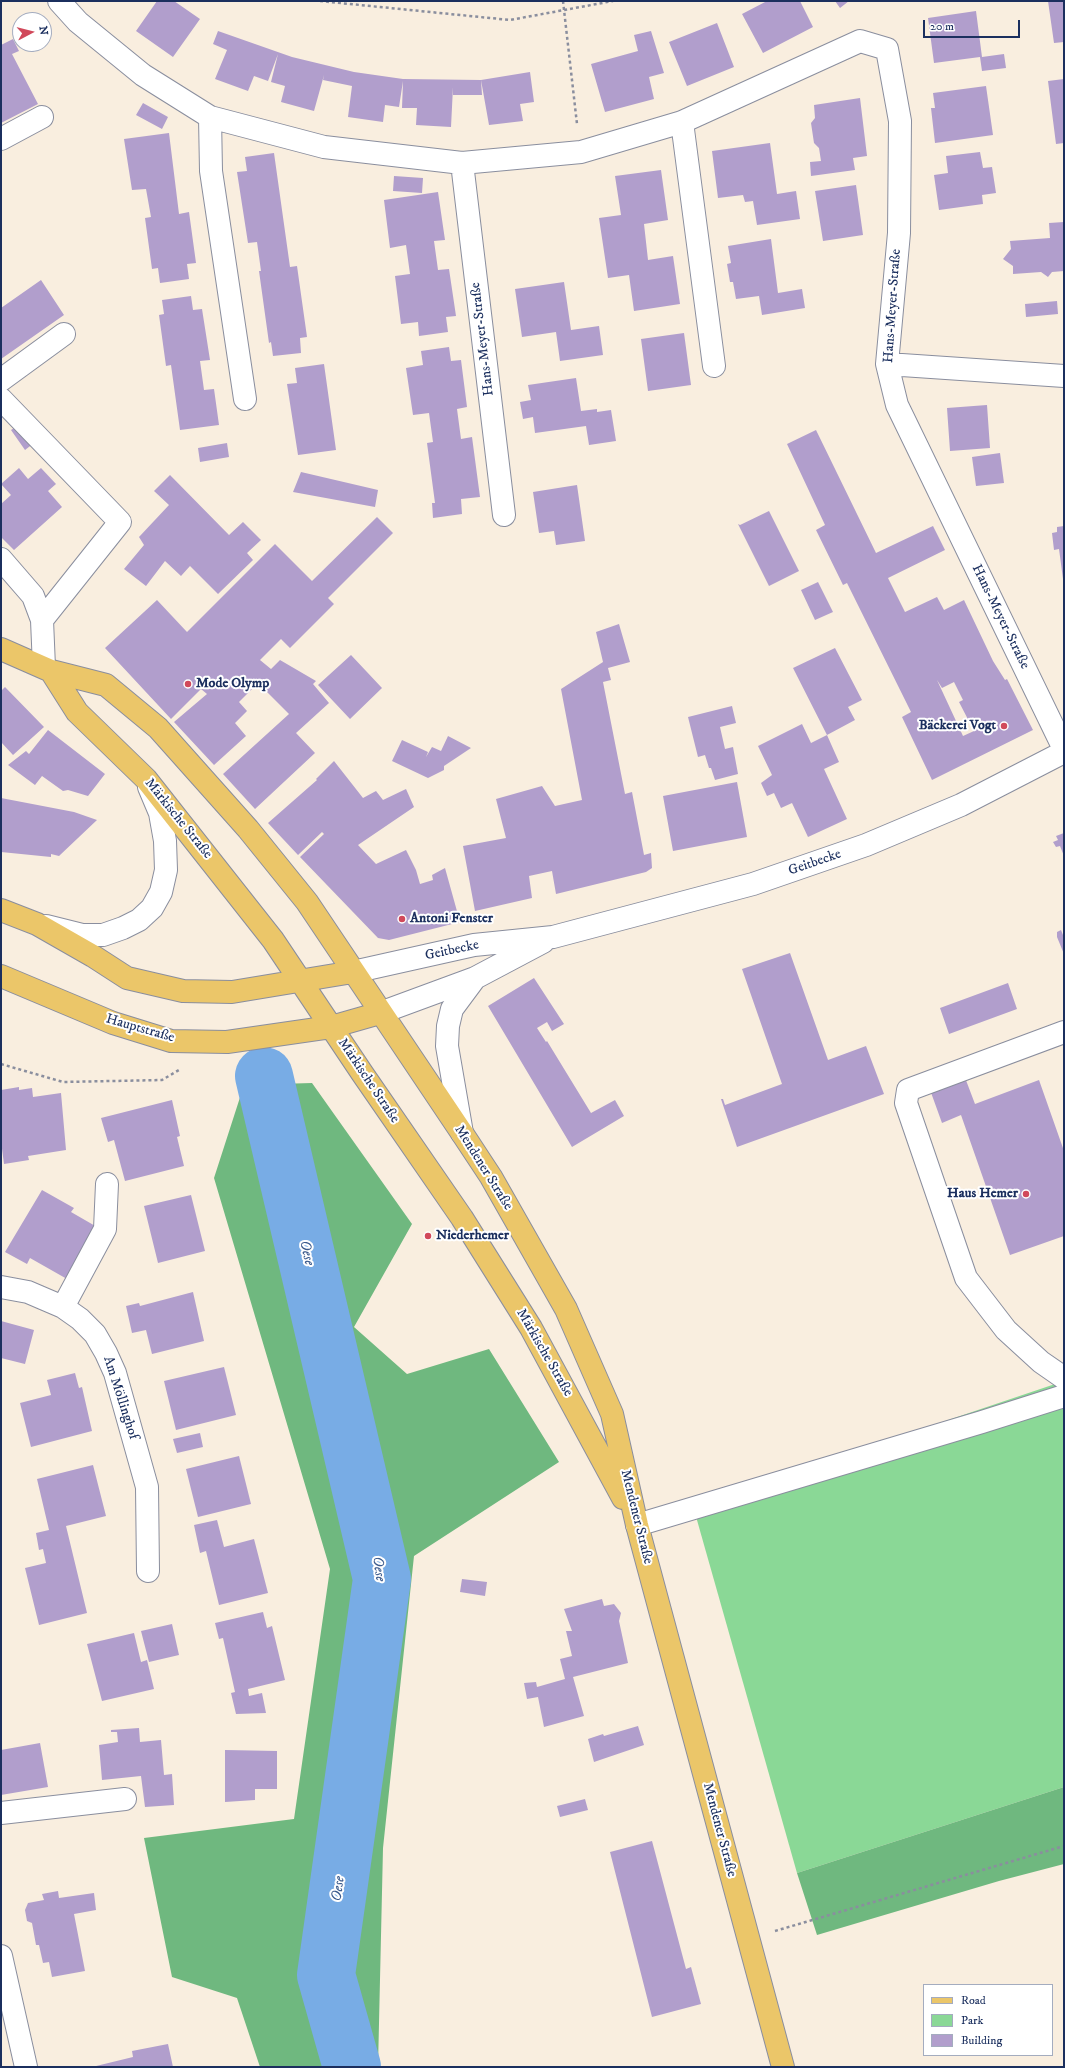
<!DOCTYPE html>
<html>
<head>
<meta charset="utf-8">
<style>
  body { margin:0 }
  #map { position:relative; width:1065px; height:2068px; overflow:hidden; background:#f9eedf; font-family:"IM FELL DW Pica",serif }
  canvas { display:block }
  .frame { position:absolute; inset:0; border:2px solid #1b2f5e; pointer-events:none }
  .legend { position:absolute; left:923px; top:1984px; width:130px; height:72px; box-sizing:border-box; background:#fff; border:1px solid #a4acbf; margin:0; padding:5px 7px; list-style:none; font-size:12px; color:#1b2f5e }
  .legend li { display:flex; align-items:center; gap:8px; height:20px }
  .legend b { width:20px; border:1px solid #a4acbf }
  .north { position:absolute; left:12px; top:12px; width:40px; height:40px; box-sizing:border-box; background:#fff; border:1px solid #a4acbf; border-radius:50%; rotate:83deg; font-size:11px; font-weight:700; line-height:16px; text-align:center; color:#1b2f5e }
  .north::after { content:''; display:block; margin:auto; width:14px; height:18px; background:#d1495b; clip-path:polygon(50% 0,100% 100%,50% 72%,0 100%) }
  .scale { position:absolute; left:923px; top:20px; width:97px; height:18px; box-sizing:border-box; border:2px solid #1b2f5e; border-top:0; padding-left:5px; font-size:12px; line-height:14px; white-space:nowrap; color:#1b2f5e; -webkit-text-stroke:3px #fff; paint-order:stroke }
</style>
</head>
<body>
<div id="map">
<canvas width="1065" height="2068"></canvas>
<div class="frame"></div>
<ul class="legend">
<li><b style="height:5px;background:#ebc669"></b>Road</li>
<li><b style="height:11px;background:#8ad896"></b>Park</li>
<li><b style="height:11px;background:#b19ecc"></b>Building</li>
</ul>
<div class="north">N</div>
<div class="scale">20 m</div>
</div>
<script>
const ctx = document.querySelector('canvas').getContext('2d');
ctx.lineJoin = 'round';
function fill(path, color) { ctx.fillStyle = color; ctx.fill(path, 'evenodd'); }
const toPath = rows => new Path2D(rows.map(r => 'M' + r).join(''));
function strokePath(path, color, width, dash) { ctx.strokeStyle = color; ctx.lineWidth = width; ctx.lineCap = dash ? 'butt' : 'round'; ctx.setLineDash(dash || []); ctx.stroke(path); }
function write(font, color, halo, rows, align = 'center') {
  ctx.font = font + ' "IM FELL DW Pica",serif'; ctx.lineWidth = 4; ctx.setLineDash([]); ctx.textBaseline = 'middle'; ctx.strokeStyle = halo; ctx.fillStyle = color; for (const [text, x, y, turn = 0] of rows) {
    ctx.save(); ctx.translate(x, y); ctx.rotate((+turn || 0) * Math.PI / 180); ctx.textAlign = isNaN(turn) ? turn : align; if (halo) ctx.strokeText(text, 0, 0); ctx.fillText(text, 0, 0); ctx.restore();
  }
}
const green = toPath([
  [1064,1381,1064,1787,797,1873,693,1506]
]);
const forest = toPath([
  [312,1083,412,1224,354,1327,407,1374,489,1349,559,1462,414,1556,383,1848,378,2067,260,2067,237,1998,172,1977,144,1838,294,1819,330,1569,214,1178,244,1085],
  [1064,1787,1064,1864,999,1881,817,1935,797,1873]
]);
const river = toPath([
  [264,1076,382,1579,326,1975,352,2067]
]);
const building = toPath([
  [157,1,174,1,200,19,173,57,136,31],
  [767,1,800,1,813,27,763,53,742,14],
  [835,1,849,1,840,8],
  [1048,1,1064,1,1064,42,1054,43],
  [976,11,982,57,1004,54,1006,68,982,71,980,57,934,63,928,18],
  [717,23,734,67,687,86,669,42],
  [218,31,292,57,354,72,403,79,481,80,530,72,534,102,520,104,523,121,489,125,481,80,482,95,453,95,453,87,451,127,416,125,417,108,402,108,403,81,399,107,385,105,383,122,348,117,352,86,323,80,324,75,314,111,281,102,285,86,271,82,278,54,268,81,254,76,248,91,215,79,227,50,213,44],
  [651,31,664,73,649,77,654,99,605,112,591,64,638,51,634,35],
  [13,39,19,51,12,54,38,104,1,123,1,45],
  [1064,79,1064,143,1056,144,1048,81],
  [986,86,993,135,935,143,931,108,935,108,933,93],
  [860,98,867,156,853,158,855,170,811,176,810,162,821,161,819,148,814,143,811,123,815,118,814,105],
  [143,103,168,117,162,129,136,115],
  [169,133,179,214,189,212,196,263,187,264,189,279,160,283,158,268,152,269,145,218,151,217,146,189,132,190,124,139],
  [770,143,777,194,796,191,800,219,757,225,753,201,745,202,743,195,718,198,712,151],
  [980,152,983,168,992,167,996,193,982,195,983,204,939,210,934,175,948,173,946,156],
  [274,153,290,267,297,266,307,337,300,338,301,353,273,356,271,342,269,343,259,271,261,271,257,242,248,243,237,172,247,171,245,157],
  [661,170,668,220,644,224,648,260,673,256,680,304,634,311,629,275,608,278,599,218,621,215,615,176],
  [394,176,423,178,422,193,393,191],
  [856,185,863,235,823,241,815,191],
  [438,192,445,240,434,241,438,270,449,269,456,316,446,317,448,332,419,336,418,322,401,324,395,276,410,274,406,245,390,248,384,200],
  [1064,222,1064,271,1052,272,1048,277,1041,272,1013,274,1013,266,1003,259,1011,249,1010,241,1050,238,1049,223],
  [771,239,778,293,802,289,805,308,762,315,759,296,736,299,733,282,730,282,727,264,731,263,728,246],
  [41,280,64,315,1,359,1,308],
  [564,282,571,330,599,326,603,355,560,361,556,332,522,337,515,289],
  [191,296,193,310,202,309,210,360,200,361,204,390,214,389,219,425,180,430,171,365,166,366,159,315,164,314,162,300],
  [1057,301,1058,314,1026,317,1025,304],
  [684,333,691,385,648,391,641,339],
  [449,347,451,361,461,360,467,407,457,409,461,439,472,437,480,497,461,499,462,514,433,518,432,503,435,503,427,443,433,442,429,413,413,415,406,368,423,365,421,351],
  [324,364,336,450,298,455,287,384,297,383,295,368],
  [576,378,581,411,597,409,597,412,611,410,616,441,589,445,586,426,535,433,533,417,523,419,520,402,531,400,528,385],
  [987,405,990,448,950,451,947,408],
  [20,424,34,443,25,450,11,430],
  [816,430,876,553,933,526,945,550,888,578,905,612,937,597,944,610,964,600,993,661,1005,680,1007,679,1033,730,932,780,902,717,911,712,847,583,843,585,816,530,825,525,787,444],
  [937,680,942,688,954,682,963,700,959,702,974,731,963,736],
  [227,443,229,457,200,462,198,448],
  [1000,453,1004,483,976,486,972,457],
  [19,468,28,479,41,468,56,484,48,491,62,507,14,550,1,537,1,504,11,495,1,484],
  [301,472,378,490,375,507,293,492],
  [170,475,229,535,243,522,261,540,247,553,253,560,218,594,190,566,181,576,165,561,146,586,124,569,144,545,139,537,169,505,154,491],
  [577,485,585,541,556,545,554,531,539,533,533,492],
  [769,511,799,571,769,586,738,524,740,525],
  [377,517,393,533,328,598,334,604,290,648,281,639,260,660,271,669,280,660,316,681,313,684,329,703,296,733,315,753,255,809,223,774,289,714,258,683,239,702,247,711,235,723,246,736,214,765,174,722,207,694,201,689,171,719,105,648,157,600,187,632,275,544,312,581],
  [1064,526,1064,579,1063,579,1059,549,1054,550,1052,533,1057,532,1057,527],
  [818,582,833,612,815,620,801,590],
  [619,624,630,662,608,668,611,680,603,682,625,794,632,792,644,855,651,853,652,868,646,872,556,894,552,871,529,876,532,898,475,911,463,846,506,838,496,799,542,786,555,806,582,800,561,689,603,662,596,632],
  [835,648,862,700,848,707,855,720,827,735,793,668],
  [351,655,382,688,350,719,318,685],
  [5,687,44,727,13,755,1,742,1,691],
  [732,706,736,723,720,727,725,749,733,747,738,774,715,780,711,768,709,768,705,755,698,757,688,717],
  [802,724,811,743,827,735,839,762,824,769,847,819,808,837,792,803,781,808,774,793,767,796,761,783,772,775,758,746],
  [48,730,105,774,88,796,68,790,63,791,42,776,35,785,8,765,26,751,29,754],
  [448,736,471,748,444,766,444,770,428,778,392,761,402,740,428,752,426,757,432,747,441,751],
  [334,761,363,798,376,791,383,800,406,789,414,807,358,845,376,864,406,850,416,870,420,884,433,880,432,875,445,868,460,922,389,940,378,938,300,857,324,834,322,832,298,855,268,823,317,780,316,779],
  [737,782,747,837,673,851,663,796],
  [1,798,74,812,97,820,59,856,51,854,51,857,1,852],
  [1064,833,1064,856,1060,846,1056,847,1053,842,1058,840,1056,836],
  [1061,930,1063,935,1064,934,1064,954,1057,937,1057,932],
  [790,953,828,1060,866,1046,884,1094,737,1147,721,1099,723,1099,725,1105,782,1084,742,969],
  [534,978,564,1024,552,1031,547,1022,537,1028,546,1042,547,1041,591,1113,615,1100,624,1116,572,1147,488,1006],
  [1008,983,1017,1009,949,1034,940,1008],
  [964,1075,975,1104,1039,1080,1064,1151,1064,1236,1010,1255,961,1115,942,1123,929,1087],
  [19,1087,19,1090,32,1088,33,1097,61,1093,66,1150,28,1156,29,1160,4,1164,1,1141,1,1090],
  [172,1100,180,1136,177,1137,184,1166,125,1181,114,1140,108,1142,101,1118],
  [42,1190,74,1208,71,1212,97,1227,67,1279,30,1258,27,1264,5,1252],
  [191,1195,205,1251,158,1263,144,1206],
  [193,1292,204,1341,152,1354,146,1330,132,1333,126,1306,139,1303,140,1306],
  [1,1321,34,1330,25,1364,1,1358],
  [224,1367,236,1415,176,1430,164,1381],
  [75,1373,79,1388,82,1387,92,1431,31,1447,20,1403,51,1395,47,1380],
  [200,1433,203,1447,177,1453,173,1439],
  [239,1456,251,1504,198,1517,186,1469],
  [93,1465,106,1516,66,1526,87,1613,39,1625,25,1568,46,1563,43,1549,39,1550,36,1533,49,1530,37,1479],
  [217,1520,224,1547,254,1539,268,1593,219,1605,206,1551,200,1553,194,1525],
  [462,1579,487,1582,485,1596,460,1592],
  [602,1599,604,1606,614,1604,621,1613,619,1621,628,1663,573,1677,584,1716,544,1727,538,1697,527,1699,524,1683,536,1682,537,1687,565,1679,560,1659,572,1656,566,1631,572,1631,564,1609],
  [263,1612,267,1628,272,1626,285,1680,248,1689,249,1696,262,1693,266,1713,236,1714,231,1693,235,1692,223,1638,219,1639,215,1623],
  [172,1624,179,1655,149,1662,141,1631],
  [134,1633,141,1662,147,1660,154,1689,102,1701,87,1644],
  [638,1726,644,1745,594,1762,588,1739,603,1734,604,1736],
  [139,1728,140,1742,161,1740,164,1775,172,1774,174,1805,145,1807,141,1776,102,1780,99,1745,118,1742,117,1732,111,1732,111,1730],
  [40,1743,48,1787,1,1795,1,1750],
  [225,1750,277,1751,277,1789,255,1789,255,1800,225,1802],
  [585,1799,588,1810,560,1817,557,1806],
  [652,1841,686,1969,691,1967,701,2004,652,2017,610,1852],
  [58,1891,59,1898,94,1893,96,1910,74,1914,85,1971,52,1977,49,1962,43,1963,39,1945,36,1945,32,1923,27,1921,25,1910,28,1903,44,1900,42,1894],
  [168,2044,173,2067,92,2067,133,2057,132,2051]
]);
const path = toPath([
  [320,1,510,20,613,1],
  [563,1,577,124],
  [1,1064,63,1082,162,1080,179,1070],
  [775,1931,1064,1846]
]);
const minor = toPath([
  [59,1,78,22,143,75,210,117,324,147,462,163,581,152,682,122,860,41,887,49,900,121,899,233,887,364,897,405,1064,749],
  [210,117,211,171,245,399],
  [682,122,714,366],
  [1,139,42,117],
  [462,163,504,515],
  [887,364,1064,376],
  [1,380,64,334],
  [1,399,120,522,42,620],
  [1,559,33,596,42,620,44,667],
  [46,926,82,935,103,935,123,928,139,920,152,908,161,892,166,870,165,841,160,813,149,787],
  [353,972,474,945,553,937,753,884,866,845,961,805,1064,752],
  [380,1013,475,978,543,942],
  [1064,1032,908,1090,906,1103,966,1278,1006,1330,1041,1362,1064,1378],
  [462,1133,447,1046,448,1026,452,1009,475,978],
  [1,1287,28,1292,63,1307,80,1319,95,1334,106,1353,115,1373,147,1487,148,1571],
  [63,1307,105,1229,107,1184],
  [637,1525,982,1422,1064,1396],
  [1,1813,125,1799],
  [1,1956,26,2067]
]);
const major = toPath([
  [1,649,51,671,106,685,158,728,248,829,307,902,462,1133,491,1177,566,1309,612,1414,637,1525,783,2067],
  [51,671,77,712,146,779,273,940,362,1073,462,1218,531,1328,623,1498],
  [1,910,37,924,93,956,127,978,183,991,232,992,353,972],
  [1,976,113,1023,171,1041,227,1042,331,1027,380,1013]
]);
const markers = [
  [188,684,4,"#d1495b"],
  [1004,726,4,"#d1495b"],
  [402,919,4,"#d1495b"],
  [1026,1194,4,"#d1495b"],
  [428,1236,4,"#d1495b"]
];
const streetNames = [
  ["Hans-Meyer-Straße",893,306,-86],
  ["Hans-Meyer-Straße",483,339,-97],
  ["Hans-Meyer-Straße",1000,617,64],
  ["Märkische Straße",178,819,51],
  ["Geitbecke",815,863,-19],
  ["Geitbecke",452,951,-12],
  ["Hauptstraße",140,1029,16],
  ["Märkische Straße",368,1081,56],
  ["Mendener Straße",483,1168,58],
  ["Märkische Straße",544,1353,60],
  ["Am Möllinghof",120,1398,72],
  ["Mendener Straße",636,1517,76],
  ["Mendener Straße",719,1830,75]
];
const poiNames = [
  ["Mode Olymp",196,684],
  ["Bäckerei Vogt",996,726,"right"],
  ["Antoni Fenster",410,919],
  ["Haus Hemer",1018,1194,"right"],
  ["Niederhemer",436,1236]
];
const waterNames = [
  ["Oese",306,1253,77],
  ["Oese",378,1569,82],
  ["Oese",339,1889,-82]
];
fill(green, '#8ad896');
fill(forest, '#6fb87f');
strokePath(river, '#78ace5', 58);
fill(building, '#b19ecc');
strokePath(minor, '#8a8e9e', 24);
strokePath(major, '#8a8e9e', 24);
strokePath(path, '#8a8e9e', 2.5, [3, 3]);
strokePath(minor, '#fff', 22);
strokePath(major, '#ebc669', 22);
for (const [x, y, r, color] of markers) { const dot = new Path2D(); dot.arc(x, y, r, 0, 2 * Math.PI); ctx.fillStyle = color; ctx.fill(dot); strokePath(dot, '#fff', 1.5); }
write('14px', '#1b2f5e', '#fff', streetNames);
write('bold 14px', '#1b2f5e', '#fff', poiNames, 'left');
write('italic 15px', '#3c5b8d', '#fff', waterNames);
</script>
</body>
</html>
